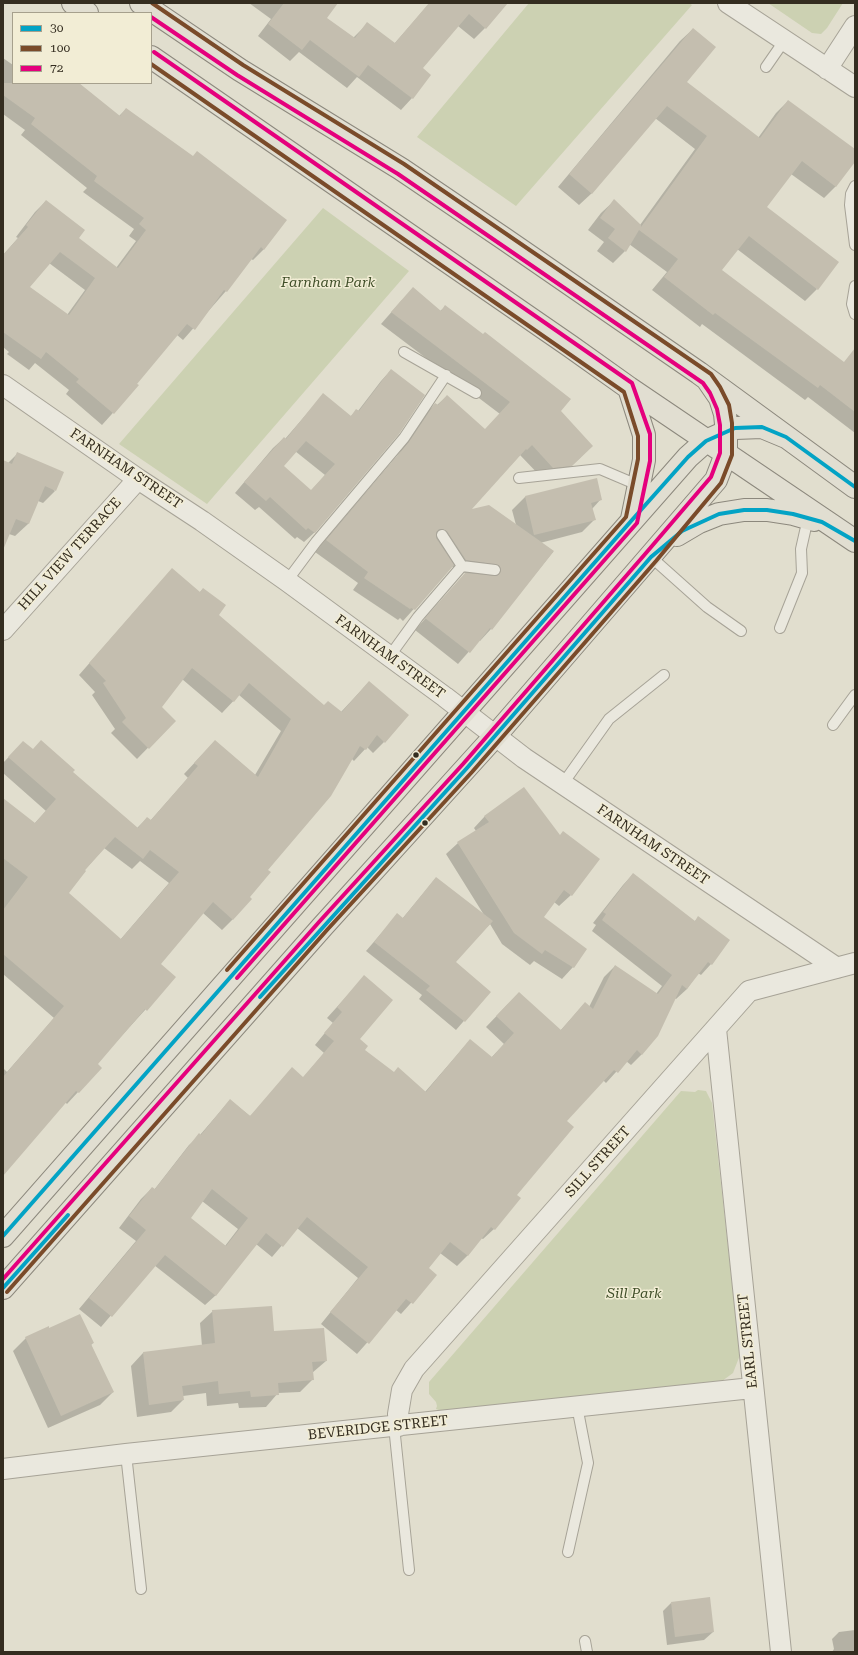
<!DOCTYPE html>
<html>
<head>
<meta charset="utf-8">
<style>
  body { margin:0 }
  #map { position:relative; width:858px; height:1655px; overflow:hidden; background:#e1dece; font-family:"Roboto Serif",serif }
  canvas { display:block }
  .frame { position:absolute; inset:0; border:4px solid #342d20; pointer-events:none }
  .legend { position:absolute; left:12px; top:12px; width:140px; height:72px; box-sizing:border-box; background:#f2edd5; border:1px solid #a6a08d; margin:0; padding:5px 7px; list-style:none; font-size:12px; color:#342d20 }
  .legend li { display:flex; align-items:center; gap:8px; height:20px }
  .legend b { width:20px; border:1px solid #a6a08d }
</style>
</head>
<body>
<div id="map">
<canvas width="858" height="1655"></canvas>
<div class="frame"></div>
<ul class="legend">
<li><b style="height:5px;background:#03a3c5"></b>30</li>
<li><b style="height:5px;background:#7a4b2a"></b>100</li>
<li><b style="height:5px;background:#e5007d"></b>72</li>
</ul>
</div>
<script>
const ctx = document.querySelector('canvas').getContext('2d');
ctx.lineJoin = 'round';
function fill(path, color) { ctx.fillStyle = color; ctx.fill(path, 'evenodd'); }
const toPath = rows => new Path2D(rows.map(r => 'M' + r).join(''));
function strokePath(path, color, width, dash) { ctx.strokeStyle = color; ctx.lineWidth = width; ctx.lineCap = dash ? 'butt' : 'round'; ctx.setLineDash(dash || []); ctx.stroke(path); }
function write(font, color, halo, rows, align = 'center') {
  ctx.font = font + ' "Roboto Serif",serif'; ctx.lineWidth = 3; ctx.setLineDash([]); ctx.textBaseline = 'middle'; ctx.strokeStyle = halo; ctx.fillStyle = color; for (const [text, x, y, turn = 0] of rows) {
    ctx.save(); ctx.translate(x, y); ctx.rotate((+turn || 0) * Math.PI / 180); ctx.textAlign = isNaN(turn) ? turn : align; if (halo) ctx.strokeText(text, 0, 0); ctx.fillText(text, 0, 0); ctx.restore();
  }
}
const green = toPath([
  [529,3,689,3,692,5,516,206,417,137],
  [768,3,843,3,827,28,821,34,812,33],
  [323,208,409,271,207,504,119,444],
  [698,1090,706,1091,712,1103,740,1355,733,1373,718,1384,444,1412,436,1409,437,1406,436,1402,429,1394,429,1382,681,1091,695,1092]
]);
const shadow = toPath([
  [249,3,333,3,325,18,353,38,367,24,394,44,429,4,434,3,504,3,485,28,474,39,458,26,421,69,430,75,412,98,401,110,357,77,347,88,299,52,290,61,258,36,271,19],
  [693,29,686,82,758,138,776,113,788,101,855,151,855,160,836,186,824,198,791,174,765,207,817,289,805,301,737,249,720,270,844,363,855,365,855,433,808,397,805,400,702,324,700,327,652,290,667,272,629,244,625,251,613,263,597,251,604,242,588,230,601,213,614,201,640,225,695,149,655,118,592,193,579,205,558,187,680,41],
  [3,58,13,65,13,83,78,83,119,116,126,109,264,249,253,260,251,259,226,291,183,340,177,335,136,384,138,385,102,425,66,394,69,390,35,363,29,370,7,354,9,352,3,347,3,255,18,238,16,237,35,212,46,201,78,238,116,268,136,241,129,236,134,229,83,192,87,188,21,135,25,130,3,114],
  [49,263,85,290,67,315,28,287],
  [402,300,440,311,445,307,560,411,581,457,559,477,542,478,520,455,469,511,516,525,512,510,525,497,596,479,601,499,592,509,594,520,582,532,540,543,553,552,491,629,480,641,479,640,458,664,415,630,466,573,455,571,452,566,403,621,400,618,398,620,353,590,358,583,315,552,398,455,424,415,435,404,437,405,447,396,485,430,500,414,381,324],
  [391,370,315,532,304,542,297,537,295,539,259,507,255,510,235,493,273,448,284,438,285,439,323,395,350,417,357,410,358,411,381,381],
  [295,451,325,475,311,491,282,466],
  [18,453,55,491,43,503,38,501,28,524,15,536,9,534,3,540,3,461,8,463],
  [172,569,199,593,203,589,217,615,324,706,341,712,369,682,384,742,373,753,367,747,354,761,351,758,266,870,233,919,222,930,203,913,159,964,175,977,96,1064,100,1068,67,1104,65,1102,3,1174,3,1068,7,1072,54,1018,3,974,3,799,34,824,46,811,3,773,3,763,23,742,32,750,72,772,137,828,147,818,150,821,188,778,184,774,215,741,255,775,281,731,239,695,222,713,182,679,161,707,174,721,137,759,111,733,115,729,92,695,95,692,79,675],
  [104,848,132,869,140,861,169,883,120,940,68,893,84,871],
  [485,816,571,895,559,906,554,902,543,917,573,967,562,979,534,961,530,965,502,944,490,924,454,962,489,992,456,1030,419,999,422,995,366,951,397,915,402,919,436,878,484,915,446,854,458,843,476,831,474,828],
  [633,874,694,922,698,918,711,964,701,975,698,973,687,989,676,999,674,998,642,1054,631,1065,626,1061,606,1083,603,1080,565,1121,494,1229,483,1239,481,1238,468,1255,457,1266,440,1253,428,1268,436,1275,401,1314,396,1310,357,1354,321,1324,358,1278,297,1228,272,1257,256,1244,216,1295,205,1305,154,1265,101,1327,79,1309,136,1241,119,1228,141,1199,152,1188,154,1190,189,1145,200,1135,230,1100,250,1116,303,1078,324,1053,315,1045,333,1023,327,1018,364,977,359,1039,363,1050,394,1073,425,1092,470,1040,491,1058,504,1044,486,1027,508,1004,560,1031,585,1003,589,1007,604,977,615,966,656,994,662,986,592,931,596,925,593,923,623,885],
  [202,1201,238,1229,225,1246,190,1218],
  [213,1311,273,1332,326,1361,312,1373,313,1379,300,1392,278,1393,266,1407,239,1408,238,1403,207,1406,206,1393,183,1396,183,1400,171,1412,137,1417,131,1366,143,1353,202,1346,200,1323],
  [49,1330,93,1343,91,1345,113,1392,100,1405,48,1428,13,1351,26,1338],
  [671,1603,713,1632,704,1640,667,1645,663,1611],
  [855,1630,855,1652,832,1652,834,1649,832,1639,839,1632]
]);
const building = toPath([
  [284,3,338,3,327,18,355,38,367,22,395,43,429,3,508,3,486,29,469,14,423,68,431,75,413,99,368,65,359,77,310,40,302,50,268,24],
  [693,28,716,47,687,82,760,138,788,100,855,149,855,162,836,187,802,161,767,207,839,262,818,290,749,236,722,270,844,362,855,348,855,412,820,385,818,388,715,313,713,315,664,277,678,259,639,230,626,252,608,238,615,229,600,218,614,199,641,225,641,227,707,136,667,106,592,194,569,174],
  [3,83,79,83,120,116,126,108,193,156,197,151,287,220,264,250,261,247,227,292,224,290,195,330,187,324,137,384,139,385,114,414,76,382,79,379,46,352,41,359,3,332,3,255,28,227,26,225,46,200,85,230,79,238,118,268,146,230,139,224,144,218,94,181,97,176,31,124,35,118,3,95],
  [60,252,95,278,69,315,30,287],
  [413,287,441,311,445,305,483,334,485,332,571,399,561,411,593,446,572,466,553,468,532,445,527,450,526,449,472,509,489,505,554,551,492,630,490,628,470,653,425,618,465,573,497,576,501,571,499,565,466,560,447,531,442,529,439,529,436,532,436,538,454,565,415,610,411,608,410,609,364,578,368,572,326,540,409,442,435,403,438,405,447,395,485,429,510,402,391,312],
  [391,369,425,395,399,434,315,533,308,528,306,530,270,497,266,501,244,482,284,437,286,439,323,393,351,416,356,409,359,411],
  [306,441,335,464,311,490,284,466],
  [17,452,64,472,56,491,45,486,29,524,16,519,3,550,3,460,12,464],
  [597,478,602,500,591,503,596,520,534,535,525,496],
  [172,568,200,592,203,588,226,605,219,615,324,705,328,701,342,712,369,681,409,715,385,743,377,735,366,750,360,746,331,796,268,870,271,872,250,897,252,899,233,920,213,902,161,964,176,977,147,1011,145,1009,98,1064,102,1068,79,1093,76,1091,3,1176,3,1077,64,1006,3,954,3,910,28,877,3,858,3,798,35,823,56,799,8,757,23,741,33,749,41,740,75,770,73,772,138,828,147,817,151,820,198,766,194,763,215,740,258,777,291,719,249,683,234,702,192,668,162,707,176,721,149,749,122,722,126,718,103,683,106,681,89,663],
  [115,837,143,859,150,850,179,872,121,939,69,893,86,871,85,870],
  [524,787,560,835,563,831,600,859,572,896,564,890,544,917,587,949,574,968,545,950,542,954,514,933,457,842,489,822,484,816],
  [633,873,695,921,698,916,730,940,712,965,708,962,687,989,682,985,658,1036,642,1055,637,1050,618,1073,614,1070,567,1121,574,1127,517,1195,521,1198,495,1230,491,1227,468,1256,450,1242,429,1268,437,1275,413,1304,406,1299,369,1344,330,1312,368,1267,307,1217,283,1247,266,1233,216,1296,165,1255,112,1317,89,1298,146,1230,129,1216,152,1187,155,1189,199,1133,201,1135,230,1099,250,1116,292,1067,303,1077,334,1041,324,1033,342,1012,337,1007,364,975,393,1000,360,1039,368,1046,365,1050,394,1072,398,1067,426,1092,470,1039,492,1057,514,1033,496,1016,519,992,561,1030,585,1002,593,1009,615,965,658,994,672,975,602,920,606,914,603,912],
  [212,1189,248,1218,226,1246,191,1218],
  [436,877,493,921,456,962,491,992,465,1022,426,990,430,986,374,942,397,913,403,918],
  [272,1306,274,1331,324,1328,327,1361,312,1362,314,1380,278,1383,279,1395,251,1397,250,1391,219,1394,218,1381,182,1386,184,1400,149,1405,143,1352,215,1343,212,1310],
  [80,1314,94,1343,91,1344,114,1392,61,1416,25,1337,49,1326,49,1328],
  [710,1597,714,1632,675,1637,671,1602]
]);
const lane = toPath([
  [766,67,784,41],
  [855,186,851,194,850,205,855,245],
  [855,286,852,304,855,314],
  [404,352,476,393],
  [519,478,600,469,640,486],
  [442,535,462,566,495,570],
  [651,557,707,607,741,631],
  [287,581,316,542,404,438,446,375],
  [780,628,802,573,801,549,808,518],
  [389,657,418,617,462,566],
  [833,725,855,695],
  [562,785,609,719,664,675],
  [394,1426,409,1570],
  [126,1454,141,1589],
  [568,1552,588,1463,577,1406],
  [585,1641,587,1652]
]);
const street = toPath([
  [728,3,855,87],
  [827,69,855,26],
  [3,385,138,479,202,521,287,581,445,697,524,758,837,968],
  [3,630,138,479],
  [716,1029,781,1652],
  [399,1426,398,1414,402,1390,414,1369,749,991,855,963],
  [3,1469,126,1454,752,1388]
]);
const primary = toPath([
  [73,3,87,13],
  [141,3,240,70,401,169,503,238,699,373,855,487],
  [151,57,570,346,629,388,855,541],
  [629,388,644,435,644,460,632,519],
  [677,535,699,522,719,514,744,510,767,510,793,514,814,520],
  [3,1236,688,457,706,441,735,428,762,427,786,437],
  [3,1288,323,926,495,736,716,480,726,454,726,424,725,414,720,398,707,379]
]);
const bus1 = toPath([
  [260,997,467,768,651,557,682,531,719,514,744,510,767,510,793,514,822,522,855,541],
  [3,1236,632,520,688,457,706,441,735,428,762,427,786,437,855,487],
  [3,1288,68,1215]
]);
const bus2 = toPath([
  [151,64,624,392,638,436,638,459,626,517,227,970],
  [7,1292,327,930,472,772,656,561,721,483,732,455,732,423,729,405,720,387,711,374,404,164,243,65,152,3]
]);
const bus3 = toPath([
  [154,52,632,383,650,434,650,461,637,523,237,978],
  [3,1279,319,922,463,764,646,553,711,477,720,453,720,425,717,409,710,393,703,383,398,174,237,75,151,17]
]);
const markers = [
  [416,755,3.5,"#342d20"],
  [425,823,3.5,"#342d20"]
];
const parkNames = [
  ["Farnham Park",328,283],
  ["Sill Park",634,1294]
];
const streetNames = [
  ["FARNHAM STREET",126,469,34],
  ["HILL VIEW TERRACE",70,554,-48],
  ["FARNHAM STREET",390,657,36],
  ["FARNHAM STREET",653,845,34],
  ["SILL STREET",598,1162,-48],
  ["EARL STREET",748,1341,-96],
  ["BEVERIDGE STREET",378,1428,-6]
];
fill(green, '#ccd1b2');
fill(shadow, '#0003');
fill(building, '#c4beaf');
strokePath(lane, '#a7a397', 12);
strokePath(street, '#a7a397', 22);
strokePath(primary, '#8c887d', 24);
strokePath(lane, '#eae8de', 10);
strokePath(street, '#eae8de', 20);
strokePath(primary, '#e1ded1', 22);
strokePath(bus1, '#03a3c5', 4);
strokePath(bus2, '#7a4b2a', 4);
strokePath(bus3, '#e5007d', 4);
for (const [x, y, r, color] of markers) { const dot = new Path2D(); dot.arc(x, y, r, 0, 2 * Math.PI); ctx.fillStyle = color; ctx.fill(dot); strokePath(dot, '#f2edd5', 1.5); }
write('italic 14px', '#404f29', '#f2edd5', parkNames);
write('14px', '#342d20', '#f2edd5', streetNames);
</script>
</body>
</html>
